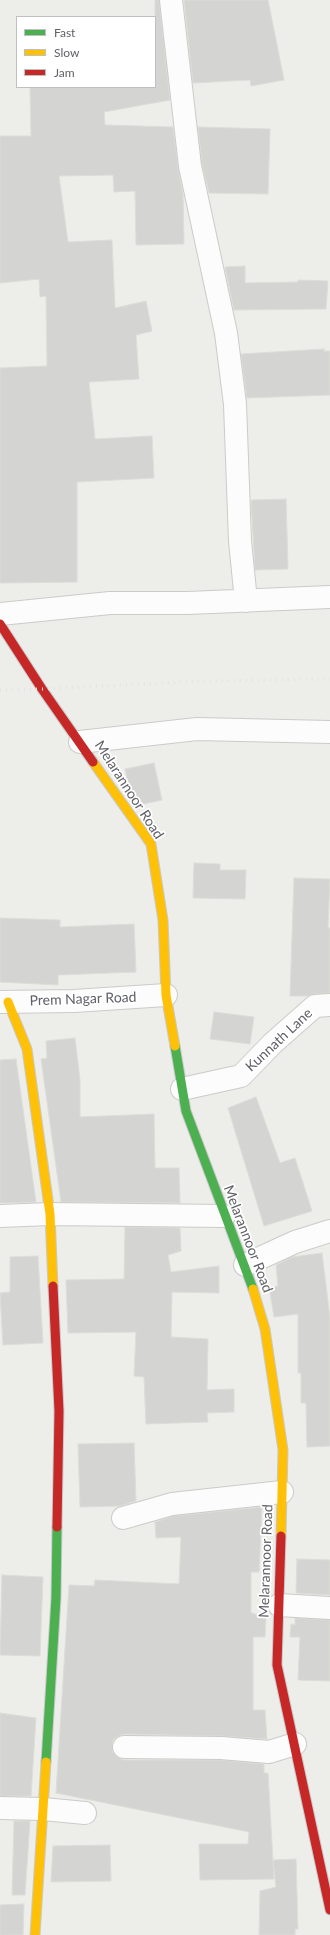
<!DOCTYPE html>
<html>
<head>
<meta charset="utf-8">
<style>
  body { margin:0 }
  #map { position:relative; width:330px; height:1935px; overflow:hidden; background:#edede9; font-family:Lato,sans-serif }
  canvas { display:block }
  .legend { position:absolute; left:16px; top:16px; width:140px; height:72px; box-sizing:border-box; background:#fff; border:1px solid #bfc0c2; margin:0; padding:5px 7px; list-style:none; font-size:12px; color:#5f6166 }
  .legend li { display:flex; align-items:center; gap:8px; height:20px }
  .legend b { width:20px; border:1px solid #bfc0c2 }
</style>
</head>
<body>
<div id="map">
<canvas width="330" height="1935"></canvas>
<ul class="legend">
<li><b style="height:5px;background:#4caf50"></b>Fast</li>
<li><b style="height:5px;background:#ffc107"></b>Slow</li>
<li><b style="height:5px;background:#c62828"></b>Jam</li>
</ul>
</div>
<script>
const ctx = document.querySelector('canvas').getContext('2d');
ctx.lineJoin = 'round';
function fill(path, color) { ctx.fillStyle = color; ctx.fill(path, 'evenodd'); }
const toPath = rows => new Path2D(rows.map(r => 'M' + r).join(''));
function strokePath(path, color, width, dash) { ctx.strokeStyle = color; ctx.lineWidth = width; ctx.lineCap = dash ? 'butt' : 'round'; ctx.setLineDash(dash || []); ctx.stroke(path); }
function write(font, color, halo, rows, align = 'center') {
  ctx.font = font + ' Lato,sans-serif'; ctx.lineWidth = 3.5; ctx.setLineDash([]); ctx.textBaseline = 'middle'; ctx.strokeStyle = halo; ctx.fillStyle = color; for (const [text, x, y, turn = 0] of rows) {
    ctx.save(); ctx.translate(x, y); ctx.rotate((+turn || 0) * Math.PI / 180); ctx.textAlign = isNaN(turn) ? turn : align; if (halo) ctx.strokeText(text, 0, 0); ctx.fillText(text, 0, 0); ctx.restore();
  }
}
const building = toPath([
  [155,0,159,0,170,100,104,112,105,125,173,127,178,167,183,194,184,244,136,245,135,191,114,192,113,175,59,176,68,242,112,240,115,308,146,301,152,331,136,335,139,379,89,382,95,439,152,436,154,478,77,482,77,582,0,583,0,368,47,366,46,296,40,297,39,279,0,283,0,136,31,136,30,87,155,87,155,0],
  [184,0,268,0,284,80,251,86,250,80,193,83,184,0],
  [198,127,270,129,268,194,209,193,202,164,198,127],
  [245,266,245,283,298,282,298,280,328,281,326,309,234,310,225,267,245,266],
  [324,349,324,351,330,351,330,395,247,398,241,354,324,349],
  [286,499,288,569,255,570,251,500,286,499],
  [154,763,162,800,139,805,130,792,125,769,154,763],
  [194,863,220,864,220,870,246,870,245,899,193,898,194,863],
  [294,878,330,879,328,928,330,928,330,993,314,994,307,996,290,996,294,878],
  [0,918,60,920,60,927,134,924,136,972,58,975,58,985,0,982,0,918],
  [214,1012,254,1017,250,1044,210,1039,214,1012],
  [75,1038,80,1080,80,1117,154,1114,155,1168,179,1168,180,1203,61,1202,41,1059,47,1058,46,1041,75,1038],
  [16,1059,36,1202,0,1203,0,1060,16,1059],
  [256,1097,280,1163,295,1158,312,1211,264,1226,228,1108,256,1097],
  [125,1227,180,1228,181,1251,168,1255,171,1272,219,1266,219,1293,172,1292,171,1337,208,1339,207,1390,234,1389,234,1412,207,1413,208,1422,146,1424,144,1377,134,1376,136,1332,68,1333,66,1280,124,1279,125,1227],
  [322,1253,330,1318,330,1446,307,1447,306,1403,301,1403,301,1373,298,1373,298,1314,274,1317,269,1287,278,1286,276,1265,292,1257,322,1253],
  [38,1256,43,1343,3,1345,0,1293,10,1292,10,1257,38,1256],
  [134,1443,136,1501,120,1506,80,1507,78,1444,134,1443],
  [262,1507,259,1572,251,1572,251,1613,266,1617,265,1637,253,1637,253,1710,265,1710,267,1739,221,1736,124,1734,118,1736,113,1740,112,1746,113,1753,118,1758,124,1760,220,1760,264,1764,264,1773,268,1773,274,1879,200,1880,199,1844,248,1844,249,1832,56,1793,69,1585,94,1586,95,1580,179,1584,181,1537,156,1538,155,1522,174,1516,262,1507],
  [297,1559,330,1560,330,1595,296,1593,297,1559],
  [2,1575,43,1577,40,1656,0,1655,2,1575],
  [295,1618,330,1620,330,1681,298,1680,300,1637,290,1637,291,1624,295,1625,295,1618],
  [0,1713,36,1718,31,1796,0,1796,0,1713],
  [14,1821,30,1821,25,1895,12,1895,14,1821],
  [110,1845,111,1881,51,1882,53,1846,110,1845],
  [296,1859,298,1929,295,1929,295,1935,259,1935,260,1891,276,1887,273,1860,296,1859],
  [24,1904,23,1935,0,1935,0,1905,24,1904]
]);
const street = toPath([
  [171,0,190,166,226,333,235,404,240,541,246,601],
  [0,614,110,603,188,603,330,597],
  [80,742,197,729,330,732],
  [0,1002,74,1001,166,995],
  [182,1089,241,1076,273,1043,315,1006,330,1005],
  [0,1216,50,1214,224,1216],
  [245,1265,295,1242,330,1231],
  [123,1518,172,1504,282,1492],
  [279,1605,330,1608],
  [124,1747,221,1748,269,1752,295,1744],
  [0,1808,43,1809,85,1813]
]);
const fast = toPath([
  [175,1046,186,1111,253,1289],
  [46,1762,56,1598,57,1527]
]);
const slow = toPath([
  [93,762,151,844,163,920,166,995,175,1046],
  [8,1002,27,1049,50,1214,53,1286],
  [253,1289,265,1329,283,1450,281,1536],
  [35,1935,46,1762]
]);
const jam = toPath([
  [0,624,42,689,93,762],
  [53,1286,59,1411,57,1527],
  [281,1536,277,1665,330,1910]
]);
const rail = toPath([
  [0,690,42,689,204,681,330,679]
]);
const streetNames = [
  ["Melarannoor Road",129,790,57],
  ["Prem Nagar Road",83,999,-2],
  ["Kunnath Lane",279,1040,-43],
  ["Melarannoor Road",248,1239,69],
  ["Melarannoor Road",266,1561,-88]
];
fill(building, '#d4d4d2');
strokePath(building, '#dcdcd8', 1);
strokePath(street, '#cbcbca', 24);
strokePath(fast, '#c9c9ca', 11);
strokePath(slow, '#c9c9ca', 11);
strokePath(jam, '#c9c9ca', 11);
strokePath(street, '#fcfcfc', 22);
strokePath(fast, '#4caf50', 9);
strokePath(slow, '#ffc107', 9);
strokePath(jam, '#c62828', 9);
strokePath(rail, '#e3e3e3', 3, [1, 5]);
write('14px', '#5f6166', '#fff', streetNames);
</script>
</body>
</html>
